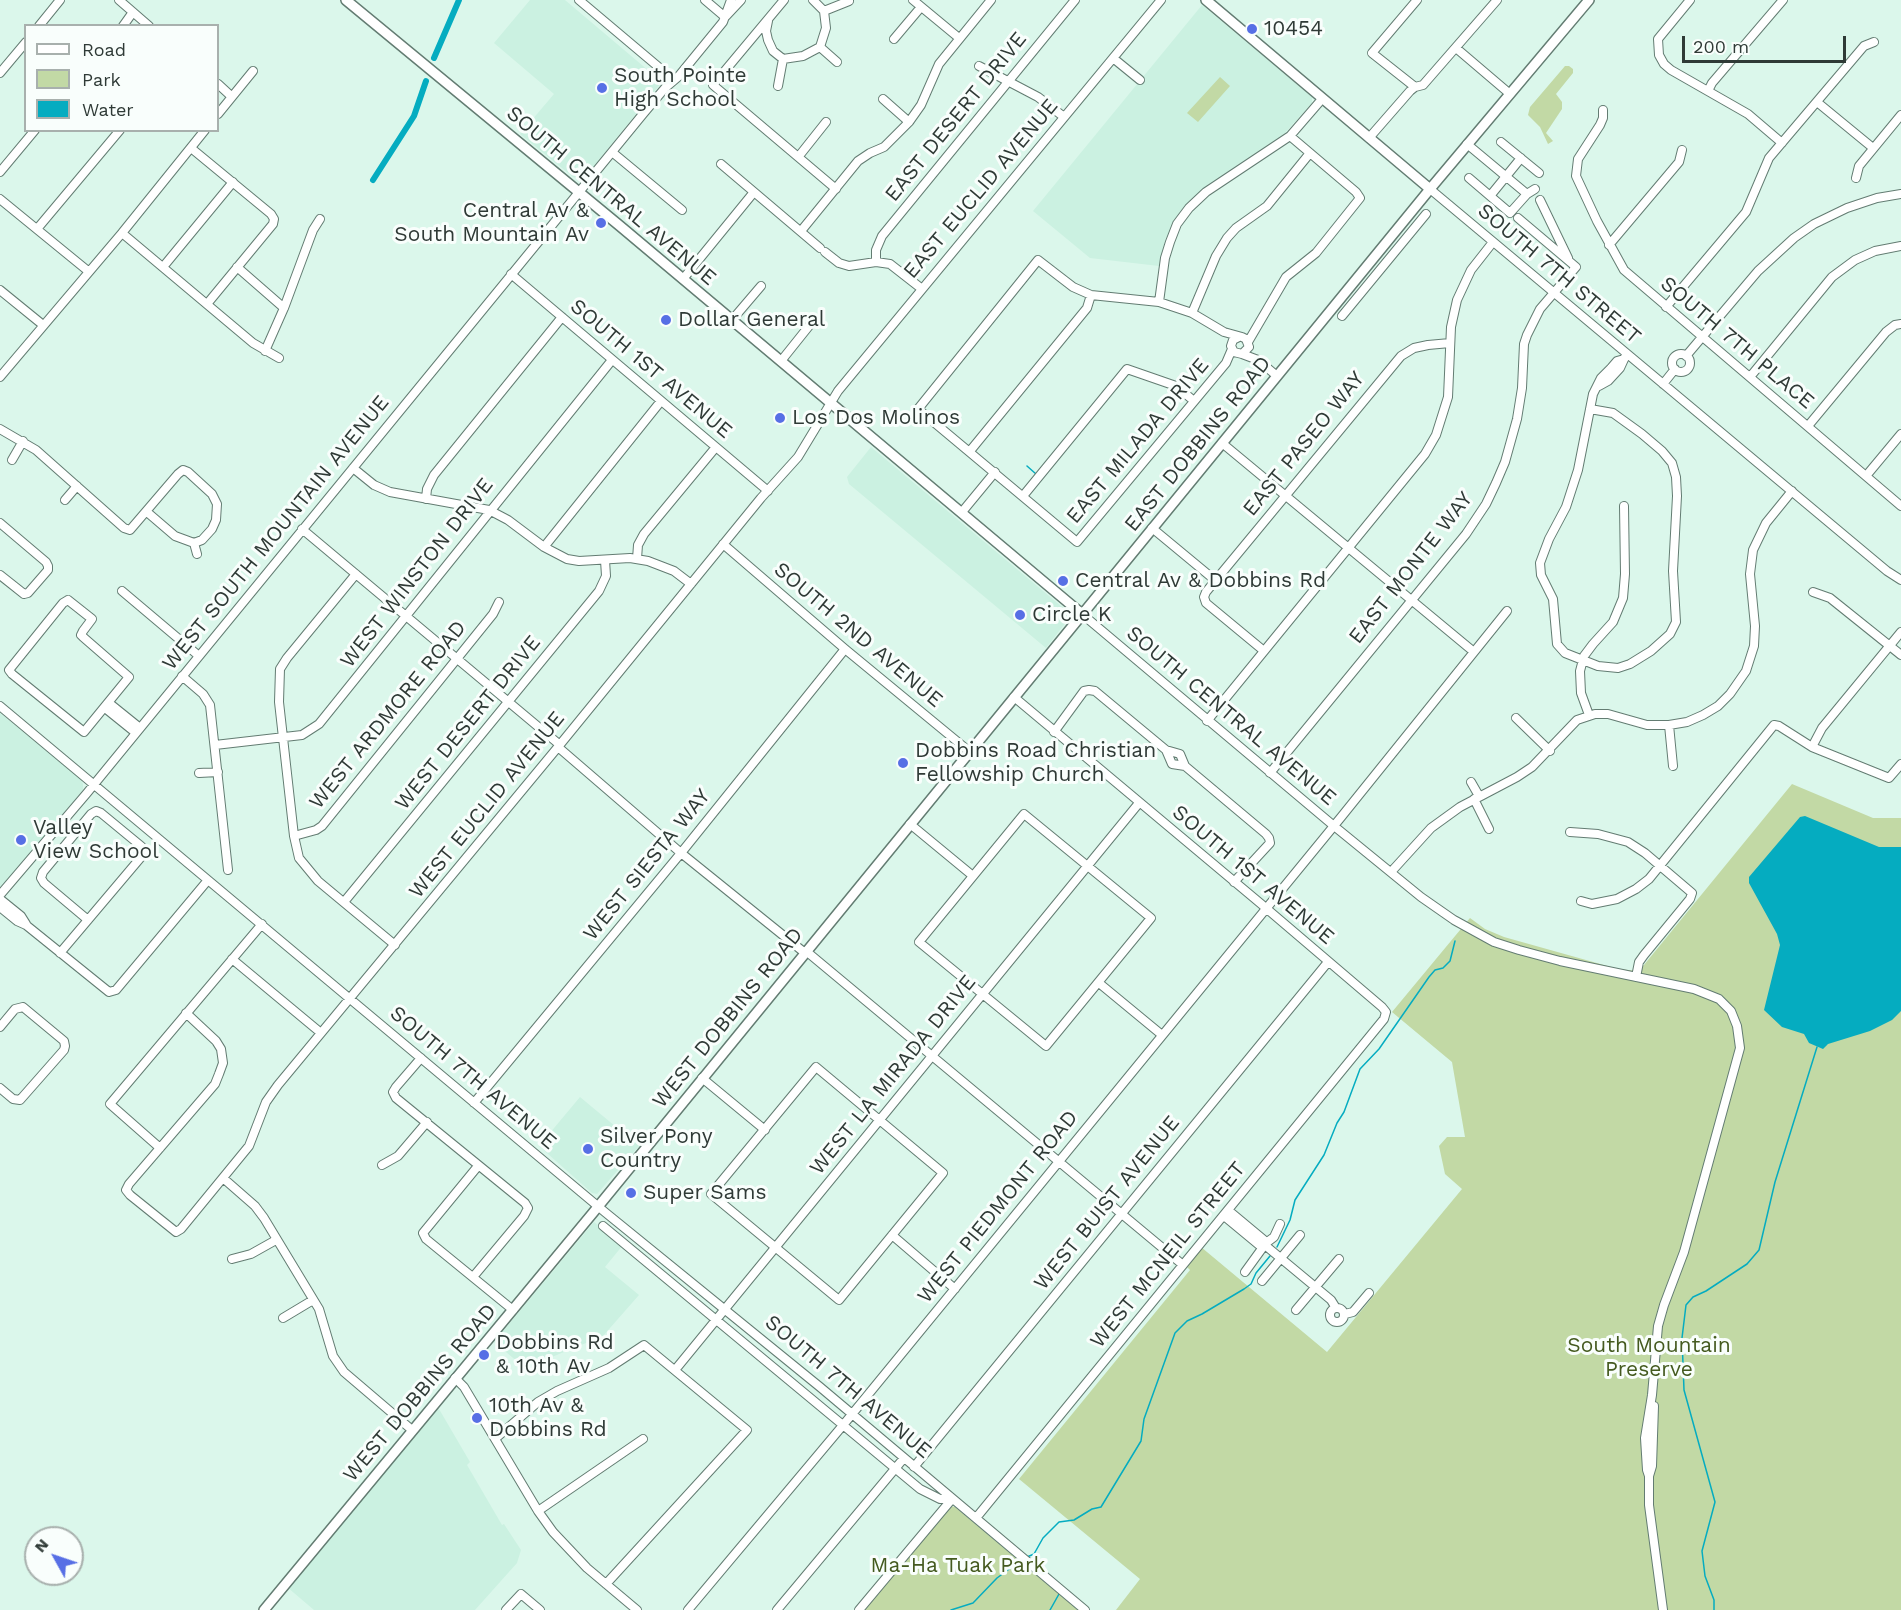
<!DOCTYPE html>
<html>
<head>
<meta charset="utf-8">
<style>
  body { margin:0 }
  #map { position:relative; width:1901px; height:1610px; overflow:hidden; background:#dbf7eb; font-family:"Work Sans",sans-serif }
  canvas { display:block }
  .legend { position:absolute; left:24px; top:24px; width:195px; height:108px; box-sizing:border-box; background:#f9fefc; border:2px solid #a8b0ad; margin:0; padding:8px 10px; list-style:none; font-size:18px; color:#2f3a36 }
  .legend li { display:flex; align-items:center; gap:12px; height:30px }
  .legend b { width:30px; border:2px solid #a8b0ad }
  .north { position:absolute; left:24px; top:1526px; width:60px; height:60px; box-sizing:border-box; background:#f9fefc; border:2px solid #a8b0ad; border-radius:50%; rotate:310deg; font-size:16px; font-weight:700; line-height:24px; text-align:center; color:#2f3a36 }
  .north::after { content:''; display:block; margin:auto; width:21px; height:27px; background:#576fe5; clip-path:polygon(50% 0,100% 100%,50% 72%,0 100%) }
  .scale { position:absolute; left:1682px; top:36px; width:164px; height:27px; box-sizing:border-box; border:3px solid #2f3a36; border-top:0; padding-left:8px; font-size:18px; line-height:21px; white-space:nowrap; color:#2f3a36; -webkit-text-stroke:4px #f9fefc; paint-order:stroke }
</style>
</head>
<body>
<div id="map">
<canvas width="1901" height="1610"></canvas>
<ul class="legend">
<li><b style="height:8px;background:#fff"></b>Road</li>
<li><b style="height:16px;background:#c2d9a5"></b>Park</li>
<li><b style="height:16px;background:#05acc0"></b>Water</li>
</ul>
<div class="north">N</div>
<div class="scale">200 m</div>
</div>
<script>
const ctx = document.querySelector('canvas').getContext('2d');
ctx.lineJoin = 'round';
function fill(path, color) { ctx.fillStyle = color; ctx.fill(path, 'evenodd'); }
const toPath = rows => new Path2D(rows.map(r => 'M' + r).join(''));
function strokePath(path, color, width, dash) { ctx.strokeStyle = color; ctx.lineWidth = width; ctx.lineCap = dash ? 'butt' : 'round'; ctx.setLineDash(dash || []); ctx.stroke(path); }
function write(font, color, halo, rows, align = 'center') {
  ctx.font = font + ' "Work Sans",sans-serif'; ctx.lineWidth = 6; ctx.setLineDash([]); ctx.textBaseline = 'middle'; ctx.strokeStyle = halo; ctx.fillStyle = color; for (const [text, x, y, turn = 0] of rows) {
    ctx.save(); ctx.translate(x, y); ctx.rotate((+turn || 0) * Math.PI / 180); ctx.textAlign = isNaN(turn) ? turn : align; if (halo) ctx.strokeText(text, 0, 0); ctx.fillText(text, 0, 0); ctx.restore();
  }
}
const built = toPath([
  [530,0,565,0,662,82,584,178,578,179,573,177,520,134,554,94,494,43],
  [1202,5,1312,97,1312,103,1284,134,1209,184,1187,204,1178,215,1165,240,1159,266,1090,258,1033,211],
  [871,447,1067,611,1069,614,1067,621,1046,648,849,484,847,477],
  [0,713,81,779,83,784,83,790,0,890],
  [580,1097,639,1146,597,1194,592,1193,539,1146],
  [594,1222,623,1245,605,1267,639,1295,603,1336,525,1368,494,1342],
  [439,1409,470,1462,467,1465,502,1525,504,1524,521,1550,517,1563,475,1610,314,1610,287,1587,434,1410]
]);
const green = toPath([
  [1565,66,1569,66,1573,69,1573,73,1556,94,1562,102,1562,109,1546,133,1553,141,1548,144,1540,127,1528,115,1530,107],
  [1220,77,1230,86,1198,122,1187,113],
  [1792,784,1873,818,1901,818,1901,1610,1116,1610,1140,1579,1019,1479,1190,1270,1185,1265,1201,1247,1327,1352,1462,1189,1445,1174,1439,1146,1447,1137,1465,1137,1452,1062,1392,1012,1470,918,1485,929,1504,937,1618,969,1639,971],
  [950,1506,955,1507,1078,1610,861,1610]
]);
const water = toPath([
  [1805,816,1879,847,1901,847,1901,1011,1892,1020,1870,1031,1828,1044,1823,1049,1809,1043,1804,1034,1782,1027,1764,1010,1780,945,1777,934,1749,883,1749,877,1800,817]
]);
const stream = toPath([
  [1027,466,1036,474],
  [1277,1247,1290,1220,1295,1200,1324,1155,1337,1123,1344,1112,1360,1069,1379,1049,1429,977,1435,970,1443,968,1450,961,1455,941],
  [1027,1557,1034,1554,1043,1538,1059,1522,1074,1520,1092,1509,1101,1507,1141,1441,1144,1419,1175,1333,1187,1321,1202,1314,1244,1289,1251,1284,1256,1273,1270,1256],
  [951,1610,973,1603,997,1578,1020,1561],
  [1050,1610,1059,1594],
  [1714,1610,1714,1600,1705,1576,1702,1551,1715,1502,1684,1390,1682,1338,1686,1305,1693,1297,1706,1291,1747,1264,1759,1250,1775,1182,1817,1047]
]);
const canal = toPath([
  [434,58,459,0],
  [373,180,414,116,426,81]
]);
const minor = toPath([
  [119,0,149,26],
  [579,0,674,80],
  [705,0,725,17],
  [784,0,713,85,836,189],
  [913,0,959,38],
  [1690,0,1658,39,1659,55,1664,64,1671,70,1748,114,1782,143],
  [824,11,849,1],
  [726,16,741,0],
  [768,21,766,31,768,40,773,51,783,59,803,56,820,47,826,28,824,11,813,0],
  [39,26,60,0],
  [123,26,133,12],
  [894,39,921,7],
  [820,47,837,62],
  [1456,48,1510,94],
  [1113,58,1140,80],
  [979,66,1038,97,1064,117],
  [0,73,26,42],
  [218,84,231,96],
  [778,86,783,59],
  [1415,87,1372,53,1417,0],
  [1708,91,1712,83,1783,0],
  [883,99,909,122],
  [1817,102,1873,148],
  [1603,110,1603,118,1600,125,1578,159,1576,176,1597,221,1624,270,1901,506],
  [218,114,253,71],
  [1369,138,1410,91,1415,87,1423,85,1497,0],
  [1501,142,1539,173],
  [1467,144,1527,194],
  [191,148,271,214,274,219,273,224,207,304],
  [612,152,682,210],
  [799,156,826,122],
  [721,164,820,248],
  [0,172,35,130],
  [1469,178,1510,213,1527,194,1535,189],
  [1856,178,1859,166,1901,115],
  [1430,189,1887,571,1901,580],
  [1490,196,1521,158],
  [0,199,88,271],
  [1540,200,1568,258],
  [37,229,120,130],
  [801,231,858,161,870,153,884,147,909,122,921,105,939,64,991,0],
  [122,233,253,343,279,358],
  [1609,245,1679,162,1682,150],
  [825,252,839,263,849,266,876,262,890,264,922,289],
  [876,262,876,250,882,236,1075,0],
  [163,267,233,182],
  [237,267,284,308],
  [511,274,768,491],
  [683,279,754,192],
  [0,290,43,325],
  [1159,302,1165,258,1170,242,1177,224,1189,208,1206,192,1290,136,1322,99],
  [1666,307,1746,212,1769,158,1864,46,1874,42],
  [1192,313,1216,256,1227,238,1236,228,1267,206,1310,153],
  [1342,316,1426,214],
  [732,320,761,286],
  [1248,342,1286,277,1316,253,1360,198,1356,192,1290,136],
  [1232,349,1226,363,1077,542,918,409,1038,260,1073,287,1091,295,1159,302,1192,313,1224,332,1242,337,1246,339,1249,347,1242,354,1234,352,1231,346,1233,340,1239,337],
  [265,351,284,308,313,230,320,219],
  [1242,354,1258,360,1277,376],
  '1672 363a9 9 0 1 1 18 0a9 9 0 1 1-18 0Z',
  [1686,356,1758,271,1794,238,1814,224,1847,208,1877,198,1901,194],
  [781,361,809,326],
  [0,377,122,233,205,130],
  [1750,377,1832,277,1855,260,1875,251,1901,246],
  [1663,384,1675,369],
  [1599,386,1608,381,1620,368,1625,357],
  [1590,409,1613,413,1642,434,1662,451,1672,463,1676,477,1677,496,1673,571,1676,622,1670,634,1651,651,1630,664,1618,668,1598,666,1565,653,1557,644,1553,599,1541,575,1540,563,1549,539,1566,507,1578,470,1593,394,1601,378,1611,368,1617,361,1624,359],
  [1808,426,1886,332,1895,325,1901,324],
  [0,429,36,450,124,528,130,530,178,474,183,470,188,472,212,494,217,504,216,520,212,529,202,540,194,543],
  [1222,443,1474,652],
  [970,451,1087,308,1091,295],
  [12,460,23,441],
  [353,468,374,485,390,492,489,510,508,520,544,547,567,559,579,561,630,558,648,561,674,571,691,584],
  [1866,476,1901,434],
  [1023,496,1127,369,1176,386,1194,401],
  [426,499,427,489,434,475,562,317],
  [65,500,77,486],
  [147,512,175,536,194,543],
  [962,512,995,472],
  [0,523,46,562,48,566,48,570,28,593,24,594,0,575],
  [1152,528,1216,581],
  [302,529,560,745],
  [194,543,197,554],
  [723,544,845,649,970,752],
  [544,547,661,401],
  [637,559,638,545,644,534,716,447],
  [356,574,287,658,280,669,279,702,294,836,299,858,318,881,395,945],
  [122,591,199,656],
  [1813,592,1830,598,1901,655],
  [68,600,92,619,83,631,81,635,83,637,129,677,84,732,12,674,9,670,63,603,68,600],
  [1082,614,1334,826,1421,897,1454,920,1494,942,1519,950,1560,961,1694,989,1719,999,1731,1011,1737,1026,1740,1048,1684,1252,1664,1305,1658,1326,1652,1395,1645,1438,1647,1470,1649,1476],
  [1264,651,1206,603,1204,597,1206,592,1401,356,1414,348,1428,345,1450,343],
  [182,676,203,694,210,705,228,870],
  [109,703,140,728],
  [0,706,606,1213,820,1387,1085,1610],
  [105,708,136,733],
  [1589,715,1581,693,1580,671,1584,656,1593,644,1613,622,1623,598,1625,574,1624,506],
  [1516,718,1550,751],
  [1207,721,1425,454,1436,435,1448,397,1451,327,1457,300,1471,270,1493,242],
  [1669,725,1673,766],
  [1054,732,1084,691,1089,690,1095,691,1166,750,1180,754,1185,766,1266,834,1269,838,1270,843,1234,882],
  [215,745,302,735,319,724,612,360],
  [558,747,681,853,805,953],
  [1812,747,1822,728,1901,632],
  [1166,750,1172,764,1185,766],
  [199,773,218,772],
  [1270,773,1466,534,1486,504,1496,483,1505,462,1517,419,1522,388,1524,344,1527,335,1540,309,1576,267,1518,218],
  [1471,782,1479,796],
  [1474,799,1489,829],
  [1024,814,1151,918,1046,1046,919,942,1024,814],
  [910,824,973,876],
  [1570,832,1598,834,1628,842,1645,853,1692,893,1690,899,1644,955,1639,962,1636,977],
  [294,836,316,830,322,826,493,614,499,602],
  [1391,872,1431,828,1460,807,1517,777,1532,767,1577,720,1595,714,1608,714,1647,725,1669,725,1687,722,1703,715,1718,706,1730,694,1746,671,1754,646,1755,626,1750,574,1753,550,1766,523,1792,491],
  [0,895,87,793,643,114,665,88,678,77,723,22,731,0],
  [0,899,21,916,26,924],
  [1581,901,1592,904,1617,899,1636,889,1649,879,1774,725,1779,726,1812,747,1889,778,1901,764],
  [344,902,599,591,606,576,605,560],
  [0,907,17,921,26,925,109,992,116,990,208,880],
  [806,951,1183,1265],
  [60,953,142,856,144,850,141,846,101,813,96,811,91,814,43,872,41,878,44,883,88,920],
  [232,959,321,1033],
  [1099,983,1162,1035],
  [186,1013,216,1041,221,1049,223,1063,219,1074,215,1084,129,1184,126,1190,130,1195,176,1232,181,1229,249,1146,266,1102,278,1085,558,747,761,498,798,457,838,391,1161,0],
  [0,1027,15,1009,23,1007,64,1041,65,1046,64,1050,20,1100,13,1099,0,1088],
  [421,1058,396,1087,393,1092,396,1098,525,1203,528,1208,524,1216,473,1277],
  [816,1067,943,1173,839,1300,711,1194,816,1067],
  [702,1078,765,1130],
  [474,1103,681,853,845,649],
  [160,1148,110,1104,262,924],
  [382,1165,398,1156,427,1122],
  [478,1166,423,1233,426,1239,513,1310],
  [223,1178,255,1206,264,1218,319,1309,333,1356,344,1372,412,1430],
  [1228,1210,1264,1240,1266,1246,1331,1300,1336,1308],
  [1224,1216,1259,1245,1266,1246],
  [603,1226,920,1489,940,1499,952,1499],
  [892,1235,955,1289],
  [232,1259,251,1254,276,1240],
  [1245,1272,1266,1243,1274,1237,1280,1224],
  [1262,1281,1300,1235],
  '1330 1315a7 7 0 1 1 14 0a7 7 0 1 1-14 0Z',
  [1296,1310,1339,1259],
  [1345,1314,1353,1312,1369,1293],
  [283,1318,313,1300],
  [675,1370,1139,803],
  [455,1378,464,1387,538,1511,553,1532,587,1568,637,1610],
  [1654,1406,1652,1466,1649,1476,1649,1505,1663,1610],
  [496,1438,538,1402,557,1391,609,1368,644,1345,747,1430,606,1584],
  [914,1467,1328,962],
  [538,1511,643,1439],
  [976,1518,1384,1019,1386,1012,1382,1007,1260,903,1014,697],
  [506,1610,521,1594,540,1610],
  [688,1610,844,1424,1342,816,1507,611],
  [777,1610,904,1458],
  [859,1610,952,1499]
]);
const major = toPath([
  [346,0,620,226,1082,614],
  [1206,0,1430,189],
  [264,1610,592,1214,1430,189,1589,0]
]);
const markers = [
  [1252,29,6,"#576fe5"],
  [602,88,6,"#576fe5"],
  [601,223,6,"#576fe5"],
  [666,320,6,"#576fe5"],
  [780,418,6,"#576fe5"],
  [1063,581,6,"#576fe5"],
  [1020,615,6,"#576fe5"],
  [903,763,6,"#576fe5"],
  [21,840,6,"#576fe5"],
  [588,1149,6,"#576fe5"],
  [631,1193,6,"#576fe5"],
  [484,1355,6,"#576fe5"],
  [477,1418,6,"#576fe5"]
];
const poiNames = [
  ["10454",1264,29],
  ["South Pointe",614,76],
  ["High School",614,100],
  ["Central Av &",589,211,"right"],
  ["South Mountain Av",589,235,"right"],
  ["Dollar General",678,320],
  ["Los Dos Molinos",792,418],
  ["Central Av & Dobbins Rd",1075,581],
  ["Circle K",1032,615],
  ["Dobbins Road Christian",915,751],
  ["Fellowship Church",915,775],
  ["Valley",33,828],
  ["View School",33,852],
  ["Silver Pony",600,1137],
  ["Country",600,1161],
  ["Super Sams",643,1193],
  ["Dobbins Rd",496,1343],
  ["& 10th Av",496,1367],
  ["10th Av &",489,1406],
  ["Dobbins Rd",489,1430]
];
const streetNames = [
  ["EAST DESERT DRIVE",956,117,-51],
  ["EAST EUCLID AVENUE",981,189,-50],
  ["SOUTH CENTRAL AVENUE",611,196,40],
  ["SOUTH 7TH STREET",1559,274,40],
  ["SOUTH 7TH PLACE",1737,343,40],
  ["SOUTH 1ST AVENUE",651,369,40],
  ["EAST MILADA DRIVE",1138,441,-50],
  ["EAST DOBBINS ROAD",1198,444,-51],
  ["EAST PASEO WAY",1304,444,-51],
  ["WEST SOUTH MOUNTAIN AVENUE",276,533,-51],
  ["EAST MONTE WAY",1411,568,-52],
  ["WEST WINSTON DRIVE",417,573,-52],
  ["SOUTH 2ND AVENUE",858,635,40],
  ["WEST ARDMORE ROAD",388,715,-51],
  ["SOUTH CENTRAL AVENUE",1231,716,40],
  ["WEST DESERT DRIVE",468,723,-51],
  ["WEST EUCLID AVENUE",487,805,-51],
  ["WEST SIESTA WAY",647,865,-51],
  ["SOUTH 1ST AVENUE",1253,875,40],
  ["WEST DOBBINS ROAD",728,1018,-51],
  ["WEST LA MIRADA DRIVE",893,1075,-51],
  ["SOUTH 7TH AVENUE",473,1078,40],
  ["WEST BUIST AVENUE",1107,1203,-51],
  ["WEST PIEDMONT ROAD",998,1207,-51],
  ["WEST MCNEIL STREET",1168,1255,-51],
  ["SOUTH 7TH AVENUE",848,1387,40],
  ["WEST DOBBINS ROAD",420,1393,-50]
];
const parkNames = [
  ["South Mountain",1649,1346],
  ["Preserve",1649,1370],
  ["Ma-Ha Tuak Park",958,1566]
];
fill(built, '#cbf1e1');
fill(green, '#c2d9a5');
fill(water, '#05acc0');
strokePath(stream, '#05acc0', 1.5);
strokePath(canal, '#05acc0', 6);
strokePath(minor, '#637c72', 10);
strokePath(major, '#637c72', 12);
strokePath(minor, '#fff', 8);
strokePath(major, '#fff', 9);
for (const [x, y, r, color] of markers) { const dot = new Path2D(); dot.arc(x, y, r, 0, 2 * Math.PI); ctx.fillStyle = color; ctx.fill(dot); strokePath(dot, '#f9fefc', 2); }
write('21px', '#2f3a36', '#f9fefc', poiNames, 'left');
write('21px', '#2f3a36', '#f9fefc', streetNames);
write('21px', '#445a1f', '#f9fefc', parkNames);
</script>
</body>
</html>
